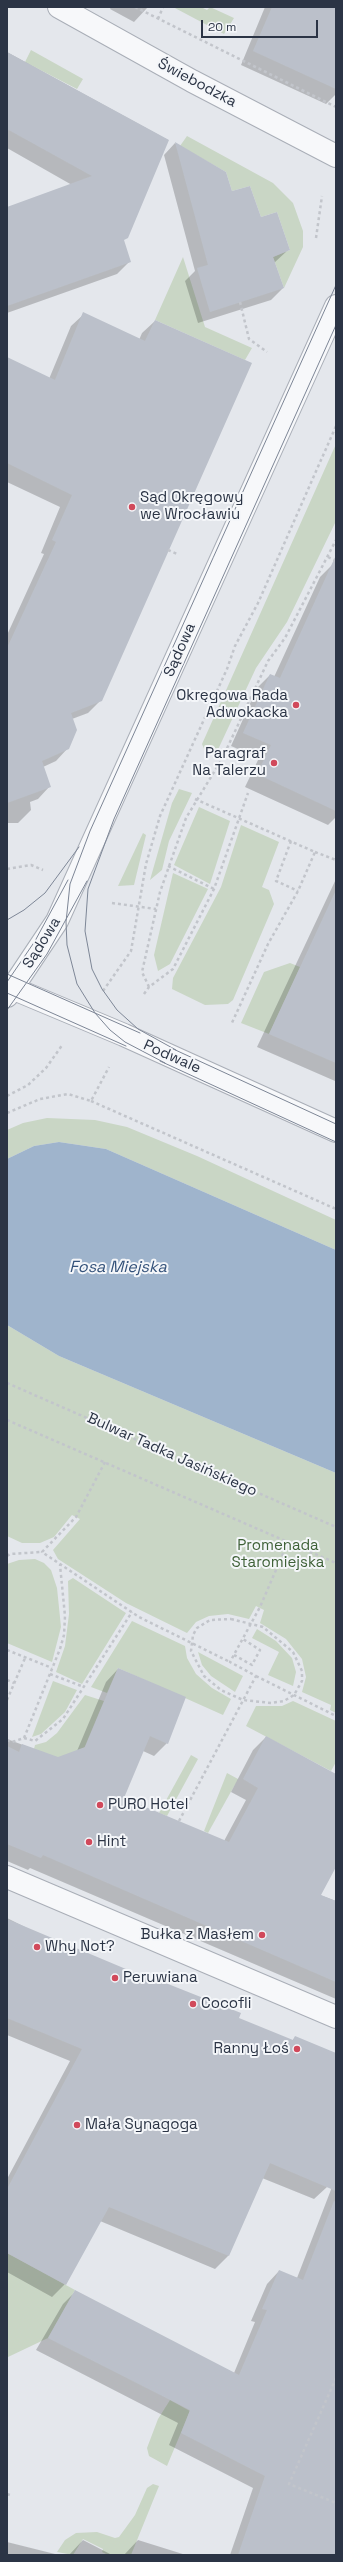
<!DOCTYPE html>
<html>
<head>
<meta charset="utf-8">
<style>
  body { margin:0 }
  #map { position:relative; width:343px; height:2562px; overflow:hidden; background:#e4e7ec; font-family:"Space Grotesk",sans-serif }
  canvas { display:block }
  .frame { position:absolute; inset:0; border:8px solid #2b3445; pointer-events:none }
  .scale { position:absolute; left:201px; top:20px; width:117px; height:18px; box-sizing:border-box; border:2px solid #2b3445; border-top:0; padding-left:5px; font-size:12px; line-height:14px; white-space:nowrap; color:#2b3445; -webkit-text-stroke:3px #f4f6f9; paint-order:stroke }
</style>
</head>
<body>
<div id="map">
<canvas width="343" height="2562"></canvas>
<div class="frame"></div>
<div class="scale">20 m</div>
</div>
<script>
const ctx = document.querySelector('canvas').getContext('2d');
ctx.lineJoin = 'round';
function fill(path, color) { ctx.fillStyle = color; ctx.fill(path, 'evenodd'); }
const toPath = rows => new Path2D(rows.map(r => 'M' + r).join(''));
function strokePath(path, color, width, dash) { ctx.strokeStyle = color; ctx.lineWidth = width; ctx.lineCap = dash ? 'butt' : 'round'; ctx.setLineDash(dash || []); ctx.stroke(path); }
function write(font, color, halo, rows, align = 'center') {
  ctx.font = font + ' "Space Grotesk",sans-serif'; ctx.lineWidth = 4; ctx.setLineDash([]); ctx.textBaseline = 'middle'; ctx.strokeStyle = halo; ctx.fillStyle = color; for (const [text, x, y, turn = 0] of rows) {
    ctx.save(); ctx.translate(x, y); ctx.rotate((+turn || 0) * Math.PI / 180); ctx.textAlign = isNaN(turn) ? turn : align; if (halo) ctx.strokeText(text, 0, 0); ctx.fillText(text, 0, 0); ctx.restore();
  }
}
const green = toPath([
  [173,7,201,7,207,10,210,7,234,18,224,34],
  [31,50,83,79,77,89,25,62],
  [187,136,273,183,293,203,303,231,303,247,284,288,273,257,290,250,277,212,261,217,250,186,232,191,226,172,180,146],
  [183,257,205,327,252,348,245,360,155,320],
  [336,444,336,521,287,622,256,668,215,756,205,751,202,744],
  [179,789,192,793,169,841,162,870,150,880,172,803],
  [199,807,230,821,210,884,174,865],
  [241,825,279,842,262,887,269,890,274,904,233,1000,228,1004,205,1005,172,989,173,978,221,887],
  [143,833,146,835,134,885,118,886],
  [173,873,208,889,170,964,158,971,154,955],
  [290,963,300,967,269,1034,241,1023,264,972],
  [47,1118,95,1120,127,1127,197,1156,336,1220,336,1250,106,1149,59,1142,34,1146,7,1159,7,1130,23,1123],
  [7,1325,59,1356,336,1473,336,1713,330,1710,331,1705,302,1692,306,1677,302,1659,286,1639,260,1623,264,1610,256,1606,249,1619,228,1614,209,1616,196,1622,187,1633,126,1603,58,1559,53,1550,80,1519,72,1515,54,1537,40,1543,22,1543,7,1536],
  [35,1559,44,1563,51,1570,57,1588,61,1627,52,1662,7,1643,7,1564,19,1560],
  [73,1578,126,1613,82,1684,56,1672,65,1646,69,1614,68,1581],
  [132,1621,185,1646,187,1658,196,1674,212,1688,231,1699,223,1715,118,1668,107,1693,91,1687],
  [257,1629,276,1641,292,1658,296,1672,293,1686,268,1675,279,1652,252,1638],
  [198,1652,243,1676,235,1692,211,1676,202,1665],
  [53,1681,77,1690,65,1712,41,1734,32,1737],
  [85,1695,104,1701,62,1801,34,1749,35,1745,46,1742,57,1733],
  [293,1701,336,1721,336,1762,331,1771,246,1726,256,1706,282,1706],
  [191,1755,198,1759,167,1816,159,1813],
  [227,1773,238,1779,208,1833,204,1831],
  [7,2253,75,2290,48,2338,8,2357],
  [170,2400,190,2411,167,2466,149,2456,147,2448,158,2419],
  [153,2484,159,2486,131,2555,108,2555,102,2552,103,2549,83,2539,73,2555,57,2552,65,2540,76,2533,97,2532,115,2538,119,2537,135,2515,147,2488]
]);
const water = toPath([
  [59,1142,106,1149,336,1250,336,1473,59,1356,7,1325,7,1159,34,1146]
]);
const shadow = toPath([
  [111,7,148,7,134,22,110,9],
  [265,7,336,7,336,94,326,104,241,65],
  [7,52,168,140,123,241,130,261,117,274,7,313,7,208,72,185,7,148],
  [175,143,260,218,288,250,274,263,283,288,271,300,198,323,185,281,195,271,164,155],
  [84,314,139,340,142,333,155,321,101,700,88,713,72,719,68,748,56,761,43,767,50,786,38,799,30,802,31,810,18,823,7,823,7,635,44,554,41,553,60,507,7,482,7,358,49,379,71,326],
  [333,564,336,565,336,817,328,825,245,787,259,758,231,746,257,688,270,675,274,677,320,577],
  [336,879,336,1081,335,1081,257,1047],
  [118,1669,167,1743,154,1756,143,1751,123,1798,224,1841,246,1800,231,1792,253,1750,266,1737,336,1778,336,1865,320,1895,336,1901,336,1999,30,1868,28,1870,7,1861,7,1739,58,1758,77,1751,106,1682],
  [7,1918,33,1931,238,2019,292,2041,295,2037,336,2054,336,2166,327,2187,314,2199,262,2178,228,2256,215,2269,100,2221,65,2284,52,2297,7,2272,7,2179,70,2061,7,2035],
  [336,2184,336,2555,230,2555,253,2488,169,2445,178,2423,36,2350,63,2304,75,2292,234,2373,255,2322,251,2321,267,2284,279,2271,297,2278,332,2187],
  [83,2540,112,2555,69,2555],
  [138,2540,186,2555,124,2555],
  [7,2542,59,2555,7,2555]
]);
const building = toPath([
  [272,7,336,7,336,89,253,51],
  [7,52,169,140,128,238,124,240,131,262,7,306,7,207,92,176,7,129],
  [175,142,226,172,232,191,250,186,261,217,277,212,290,250,273,257,284,288,210,312,197,268,208,265],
  [83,312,145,341,155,320,252,363,102,701,71,713,77,730,69,749,42,761,51,787,7,803,7,648,56,542,52,540,72,495,7,463,7,357,55,380],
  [336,555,336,811,257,774,271,745,243,733,270,674,280,678],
  [336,890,336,1063,269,1034],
  [118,1668,186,1697,168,1744,150,1736,124,1798,229,1842,258,1788,243,1779,266,1736,336,1774,336,1867,321,1895,336,1901,336,1982,43,1855,41,1858,7,1844,7,1746,19,1752,22,1744,58,1757,85,1747],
  [7,1919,152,1980,153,1978,241,2013,239,2018,293,2040,295,2036,336,2053,336,2191,270,2163,229,2256,109,2207,66,2285,7,2253,7,2189,82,2049,7,2018],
  [334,2201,336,2202,336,2555,238,2555,265,2476,181,2433,190,2410,48,2338,75,2290,239,2375,267,2310,262,2309,279,2270,303,2280]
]);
const path = toPath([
  [135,7,336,107],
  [158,19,163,7],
  [316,238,322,196],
  [240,302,249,339,267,352],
  [168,550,177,554],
  [328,557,336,561],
  [195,799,315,852,298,891,268,944,231,1025],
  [291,841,276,881,298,891],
  [315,852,336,860],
  [168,866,214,889],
  [7,869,31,865,43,870],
  [112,903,156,909],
  [149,987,142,972,160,892,186,818,222,759,268,661,285,638,336,540],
  [103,991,131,951,146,864,160,816,227,669,235,646,258,603,336,426],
  [144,994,149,987,173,969,214,889,248,793],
  [7,1096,28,1085,46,1068,63,1044],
  [91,1101,336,1209],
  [7,1113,40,1099,68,1094,91,1101,109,1067],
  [7,1383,336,1527],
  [7,1420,336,1563],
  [105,1462,76,1517,42,1552,139,1617,230,1662],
  [7,1556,10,1554,41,1552],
  [231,1619,263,1627,293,1652,302,1671,302,1681,294,1695,284,1701,271,1703,243,1700,221,1690,204,1676,191,1651,193,1635,197,1628,210,1620,231,1619],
  [7,1650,52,1668],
  [234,1655,252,1665,260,1650,243,1639],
  [50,1674,84,1687],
  [256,1676,336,1716],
  [7,1680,14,1683],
  [7,1700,25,1658],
  [24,1738,60,1649,64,1635,65,1616,60,1565],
  [7,1740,12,1742,24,1738,35,1741,63,1719,132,1612],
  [179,1821,256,1676,230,1662,260,1607,288,1542],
  [336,2378,289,2484,336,2503],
  [7,2494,10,2495]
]);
const minor = toPath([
  [59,7,192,81,336,156],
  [7,986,124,1035,336,1131],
  [7,996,57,921,336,306],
  [7,1877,336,2017]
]);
const tram = toPath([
  [7,920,24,910,45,893,79,847],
  [7,974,140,1033],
  [7,982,35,941,68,880],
  [7,993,126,1046],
  [7,1010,47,954,87,881],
  [171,1048,336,1124],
  [176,1050,138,1029,117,1010,102,989,92,969,85,931,88,889,114,819,336,325],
  [160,1061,336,1142],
  [165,1063,125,1042,110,1030,95,1013,77,984,67,945,66,922,70,884,90,831,336,285]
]);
const markers = [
  [132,507,4,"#d1495b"],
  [296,705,4,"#d1495b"],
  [274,763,4,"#d1495b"],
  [100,1805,4,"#d1495b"],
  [89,1842,4,"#d1495b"],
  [262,1935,4,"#d1495b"],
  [37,1947,4,"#d1495b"],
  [115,1978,4,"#d1495b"],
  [193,2004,4,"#d1495b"],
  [297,2049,4,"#d1495b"],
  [77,2125,4,"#d1495b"]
];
const streetNames = [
  ["Świebodzka",197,83,28],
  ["Sądowa",180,650,-66],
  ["Sądowa",42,943,-58],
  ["Podwale",172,1057,24],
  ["Bulwar Tadka Jasińskiego",172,1455,24]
];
const poiNames = [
  ["Sąd Okręgowy",140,498],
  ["we Wrocławiu",140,515],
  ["Okręgowa Rada",288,696,"right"],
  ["Adwokacka",288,713,"right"],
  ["Paragraf",266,754,"right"],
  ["Na Talerzu",266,771,"right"],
  ["PURO Hotel",108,1805],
  ["Hint",97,1842],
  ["Bułka z Masłem",254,1935,"right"],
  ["Why Not?",45,1947],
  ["Peruwiana",123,1978],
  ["Cocofli",201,2004],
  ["Ranny Łoś",289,2049,"right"],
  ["Mała Synagoga",85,2125]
];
const parkNames = [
  ["Promenada",278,1546],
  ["Staromiejska",278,1563]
];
const waterNames = [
  ["Fosa Miejska",118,1268]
];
fill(green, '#c9d6c5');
fill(water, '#9fb4cc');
fill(shadow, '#0003');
fill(building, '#bbc0ca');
strokePath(minor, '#a9aeb7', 24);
strokePath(path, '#c2c5cb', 2.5, [3, 3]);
strokePath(minor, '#f7f8fa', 22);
strokePath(tram, '#7d8696', 1);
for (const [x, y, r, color] of markers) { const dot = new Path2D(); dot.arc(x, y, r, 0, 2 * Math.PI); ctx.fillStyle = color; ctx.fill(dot); strokePath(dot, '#f4f6f9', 1.5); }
write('15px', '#2b3445', '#f4f6f9', streetNames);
write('15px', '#2b3445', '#f4f6f9', poiNames, 'left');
write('15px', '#3f6138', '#f4f6f9', parkNames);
write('italic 16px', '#34527a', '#f4f6f9', waterNames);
</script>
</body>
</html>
